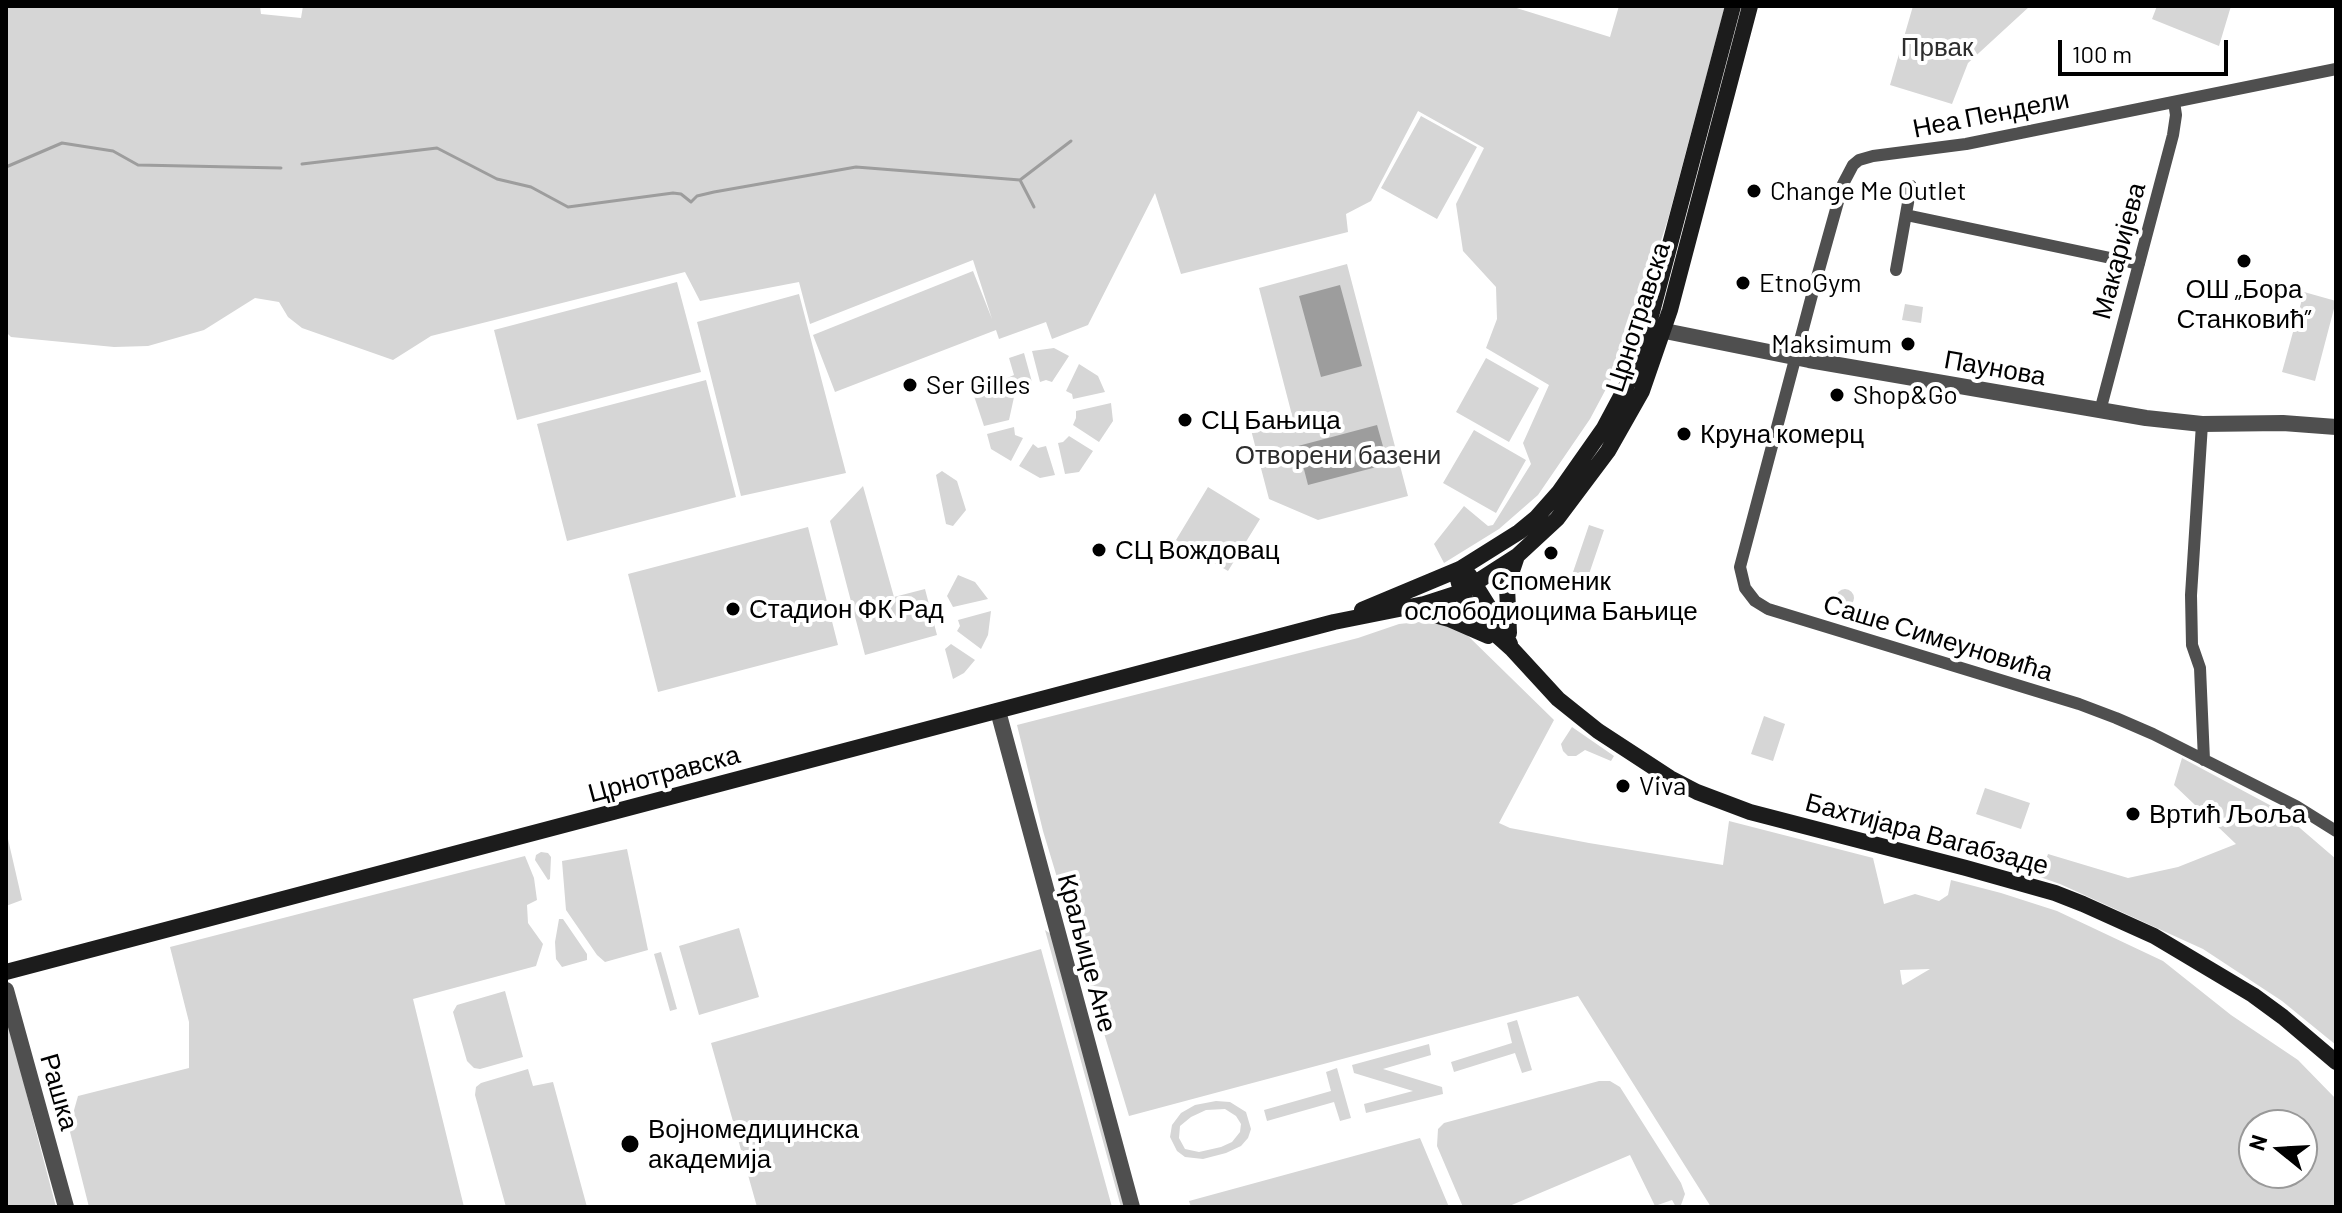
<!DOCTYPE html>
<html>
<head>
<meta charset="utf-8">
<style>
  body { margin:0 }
  #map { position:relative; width:2342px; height:1213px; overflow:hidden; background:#fff; font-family:Barlow,sans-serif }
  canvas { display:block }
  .frame { position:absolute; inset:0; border:8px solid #000; pointer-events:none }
  .north { position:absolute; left:2238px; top:1109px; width:80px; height:80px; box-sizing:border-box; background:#fff; border:2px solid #999; border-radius:50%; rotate:288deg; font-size:22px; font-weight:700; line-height:32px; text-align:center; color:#000 }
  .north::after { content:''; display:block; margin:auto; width:28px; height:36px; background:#000; clip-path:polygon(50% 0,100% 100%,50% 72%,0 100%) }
  .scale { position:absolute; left:2058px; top:40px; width:170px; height:36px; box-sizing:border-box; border:4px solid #000; border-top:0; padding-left:10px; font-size:24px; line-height:28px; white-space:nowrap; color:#000; -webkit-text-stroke:6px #fff; paint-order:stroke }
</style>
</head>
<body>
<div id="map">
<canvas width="2342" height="1213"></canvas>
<div class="frame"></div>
<div class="north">N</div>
<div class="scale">100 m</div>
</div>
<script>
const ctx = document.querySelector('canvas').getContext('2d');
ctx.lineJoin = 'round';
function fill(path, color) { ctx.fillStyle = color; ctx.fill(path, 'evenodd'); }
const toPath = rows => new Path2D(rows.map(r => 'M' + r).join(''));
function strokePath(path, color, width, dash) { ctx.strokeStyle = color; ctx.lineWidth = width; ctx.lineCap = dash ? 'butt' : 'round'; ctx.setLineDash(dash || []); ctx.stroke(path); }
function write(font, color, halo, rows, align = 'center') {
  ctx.font = font + ' Barlow,sans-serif'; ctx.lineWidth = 8; ctx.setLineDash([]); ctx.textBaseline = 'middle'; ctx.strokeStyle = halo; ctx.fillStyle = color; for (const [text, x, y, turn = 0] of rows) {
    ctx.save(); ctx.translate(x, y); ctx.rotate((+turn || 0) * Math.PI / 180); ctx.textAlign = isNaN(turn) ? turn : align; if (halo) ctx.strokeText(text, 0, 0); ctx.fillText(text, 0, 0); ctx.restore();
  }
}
const green = toPath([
  [6,6,260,6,261,14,301,18,303,6,1510,6,1610,37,1619,6,1725,6,1668,219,1623,357,1590,419,1538,495,1499,529,1444,563,1434,544,1464,506,1488,526,1493,525,1531,464,1523,443,1549,385,1486,348,1497,319,1496,287,1463,251,1456,204,1484,148,1418,111,1371,201,1346,214,1348,232,1181,274,1155,193,1088,325,1052,339,1046,322,999,339,996,330,835,392,813,335,973,271,992,319,973,260,810,324,799,282,700,301,685,272,431,336,393,360,302,328,288,317,279,302,255,298,204,330,148,346,114,347,11,337,6,332],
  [1913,6,2030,6,1968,63,1952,104,1890,85],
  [2157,6,2231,6,2219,46,2152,19],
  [1421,116,1477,147,1437,219,1381,188],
  [1347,264,1408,496,1318,520,1269,499,1251,430,1293,419,1259,288],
  [677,282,701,372,517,420,494,330],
  [2304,292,2336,301,2315,381,2282,372],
  [799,294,846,473,741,496,697,322],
  [1905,304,1923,307,1921,323,1902,320],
  [1054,348,1069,356,1052,382,1046,380,1040,382,1032,351],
  [1024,353,1032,382,1016,388,1009,420,984,426,973,393,1014,375,1009,358],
  [1486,358,1539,388,1509,442,1456,412],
  [1079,364,1098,376,1105,392,1073,399,1072,394,1066,391],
  [706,380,736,497,567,541,537,424],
  [1111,403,1113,421,1099,442,1073,425,1076,418,1076,411],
  [1014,427,1015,435,1023,438,1011,461,991,449,987,434],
  [1474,430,1526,460,1496,513,1443,483],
  [1069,436,1093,451,1079,472,1065,474,1058,443,1063,442],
  [1033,444,1038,448,1046,446,1055,475,1040,478,1019,466],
  [942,471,957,481,966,510,953,526,946,524,936,475],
  [863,486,894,597,925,589,937,635,865,655,830,521],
  [1208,487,1260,519,1228,571,1176,540],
  [1589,525,1604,530,1587,580,1572,575],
  [808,527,838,645,658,692,628,574],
  [958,575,975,582,988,599,953,607,947,596],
  '1836 598a9 9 0 1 1 18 0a9 9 0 1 1-18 0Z',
  [991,611,988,635,981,649,957,631,960,626,958,620],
  [1418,622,1439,624,1464,632,1554,720,1499,823,1510,828,1589,843,1723,865,1729,821,1873,858,1884,904,1915,894,1939,901,1948,895,1951,880,2001,893,2057,911,2163,961,2231,1015,2298,1060,2336,1099,2336,1207,1711,1207,1578,996,1129,1116,1043,831,1017,725,1358,638,1399,624],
  [1930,969,1903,985,1902,984,1900,970],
  [2254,1125,2302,1125,2302,1173,2254,1173],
  [951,644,975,660,964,673,953,679,945,649],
  [1764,716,1785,724,1773,761,1751,754],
  [1572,727,1614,756,1611,761,1585,750,1576,756,1568,756,1563,751,1561,744],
  [2182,758,2279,810,2336,859,2336,1045,2282,1001,2203,949,2060,884,2040,877,2048,854,2128,878,2178,867,2236,844,2174,785],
  [1985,788,2030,803,2021,829,1976,814],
  [8,839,22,900,6,906,6,840],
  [627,849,648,950,605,962,597,955,566,910,562,861],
  [541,852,548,853,551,857,550,879,548,880,535,860,536,855],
  [525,856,534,878,537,900,527,905,528,923,543,944,536,966,413,999,464,1207,89,1207,69,1128,78,1096,189,1068,189,1022,170,947],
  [559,919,563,919,587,954,587,960,562,967,556,959,555,942],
  [739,928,759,997,699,1015,679,946],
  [1045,930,1052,935,1127,1207,1121,1207],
  [1041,949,1112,1207,757,1207,711,1043],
  [661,952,677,1009,670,1011,654,954],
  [505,991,523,1057,480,1069,474,1068,467,1061,453,1012,457,1005],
  [6,1012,37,1135,56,1207,6,1207],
  [1517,1020,1532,1070,1522,1073,1515,1053,1454,1072,1451,1062,1512,1043,1507,1023],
  [1429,1044,1431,1055,1383,1069,1442,1087,1443,1094,1366,1113,1364,1104,1413,1091,1354,1073,1352,1065],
  [1337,1068,1351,1118,1340,1121,1334,1102,1267,1121,1264,1110,1331,1091,1326,1072],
  [528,1069,533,1086,553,1082,587,1207,506,1207,475,1095,476,1087,481,1083],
  [1599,1081,1610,1081,1620,1087,1681,1183,1685,1194,1681,1205,1676,1207,1672,1200,1655,1206,1630,1155,1507,1207,1463,1207,1437,1146,1438,1129,1444,1123],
  [1216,1101,1230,1102,1246,1112,1251,1129,1248,1138,1241,1146,1226,1153,1203,1159,1185,1157,1177,1151,1170,1137,1172,1125,1181,1113,1195,1105],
  [1225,1109,1236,1116,1241,1124,1240,1132,1232,1142,1221,1147,1199,1152,1185,1149,1179,1138,1180,1126,1191,1117,1206,1110],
  [1420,1138,1449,1207,1191,1207,1189,1201]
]);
const water = toPath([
  [1340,285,1362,366,1321,377,1299,296],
  [1377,425,1388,464,1308,485,1298,446]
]);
const stream = toPath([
  [302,164,437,148,497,179,531,187,568,207,673,193,681,194,691,202,697,196,714,192,856,167,1020,180,1071,141],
  [6,167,62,143,113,151,138,165,281,168],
  [1020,180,1034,207]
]);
const minor = toPath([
  [2336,69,1966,144,1873,156,1859,160,1853,165,1843,184,1812,295,1740,567,1745,588,1755,601,1768,609,2079,704,2116,718,2153,734,2296,806,2336,831],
  [1906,215,2139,264],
  [1896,270,1911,186],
  [2100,411,2173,135,2176,115,2174,102],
  [2202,424,2191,595,2192,645,2200,668,2204,760]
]);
const tertiary = toPath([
  [1650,328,1809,360,2146,418,2202,424,2283,423,2336,427],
  [998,711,1132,1207],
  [6,990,66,1207]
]);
const secondary = toPath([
  [1456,571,1461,592,1474,615,1512,649,1558,699,1598,731,1670,778,1697,792,1750,812,1966,868,2055,893,2083,904,2154,936,2253,995,2283,1017,2336,1062],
  [1469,575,1502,628,1510,644],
  [1362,610,1460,569,1519,532,1536,518,1559,492,1604,428,1628,383,1642,350,1733,6],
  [1412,611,1424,612,1449,619,1488,636],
  [1509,633,1507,586,1517,556],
  [6,972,1334,622,1424,604,1461,592,1517,556,1557,519,1608,451,1642,391,1670,310,1750,6]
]);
const markers = [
  [1754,191,8,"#000"],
  [2244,261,8,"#000"],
  [1743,283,8,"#000"],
  [1908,344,8,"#000"],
  [910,385,8,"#000"],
  [1837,395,8,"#000"],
  [1185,420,8,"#000"],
  [1684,434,8,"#000"],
  [1099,550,8,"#000"],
  [1551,553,8,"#000"],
  [733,609,8,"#000"],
  [1623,786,8,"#000"],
  [2133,814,8,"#000"],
  [630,1144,10,"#000"]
];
const parkNames = [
  ["Првак",1937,47],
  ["Отворени базени",1338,455]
];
const streetNames = [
  ["Неа Пендели",1991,114,-11],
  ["Макаријева",2119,251,-75],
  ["Црнотравска",1638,317,-72],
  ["Паунова",1995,368,10],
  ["Саше Симеуновића",1938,638,17],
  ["Црнотравска",664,774,-15],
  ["Бахтијара Вагабзаде",1927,834,15],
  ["Краљице Ане",1087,953,75],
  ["Рашка",59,1092,74]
];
const poiNames = [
  ["Change Me Outlet",1770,191],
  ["EtnoGym",1759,283],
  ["ОШ „Бора",2244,289,"center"],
  ["Станковић”",2244,319,"center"],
  ["Maksimum",1892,344,"right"],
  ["Ser Gilles",926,385],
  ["Shop&Go",1853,395],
  ["СЦ Бањица",1201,420],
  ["Круна комерц",1700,434],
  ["СЦ Вождовац",1115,550],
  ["Споменик",1551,581,"center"],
  ["ослободиоцима Бањице",1551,611,"center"],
  ["Стадион ФК Рад",749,609],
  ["Viva",1639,786],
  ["Вртић Љоља",2149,814],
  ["Војномедицинска",648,1129],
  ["академија",648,1159]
];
fill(green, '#d6d6d6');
fill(water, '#9d9d9d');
strokePath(stream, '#9d9d9d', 3);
strokePath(minor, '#4f4f4f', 12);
strokePath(tertiary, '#4f4f4f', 16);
strokePath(secondary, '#1c1c1c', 16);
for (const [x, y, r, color] of markers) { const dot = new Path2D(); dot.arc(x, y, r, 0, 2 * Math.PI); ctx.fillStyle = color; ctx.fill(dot); strokePath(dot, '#fff', 3); }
write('26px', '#2d2d2d', '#fff', parkNames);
write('26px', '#000', '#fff', streetNames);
write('26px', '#000', '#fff', poiNames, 'left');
</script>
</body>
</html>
